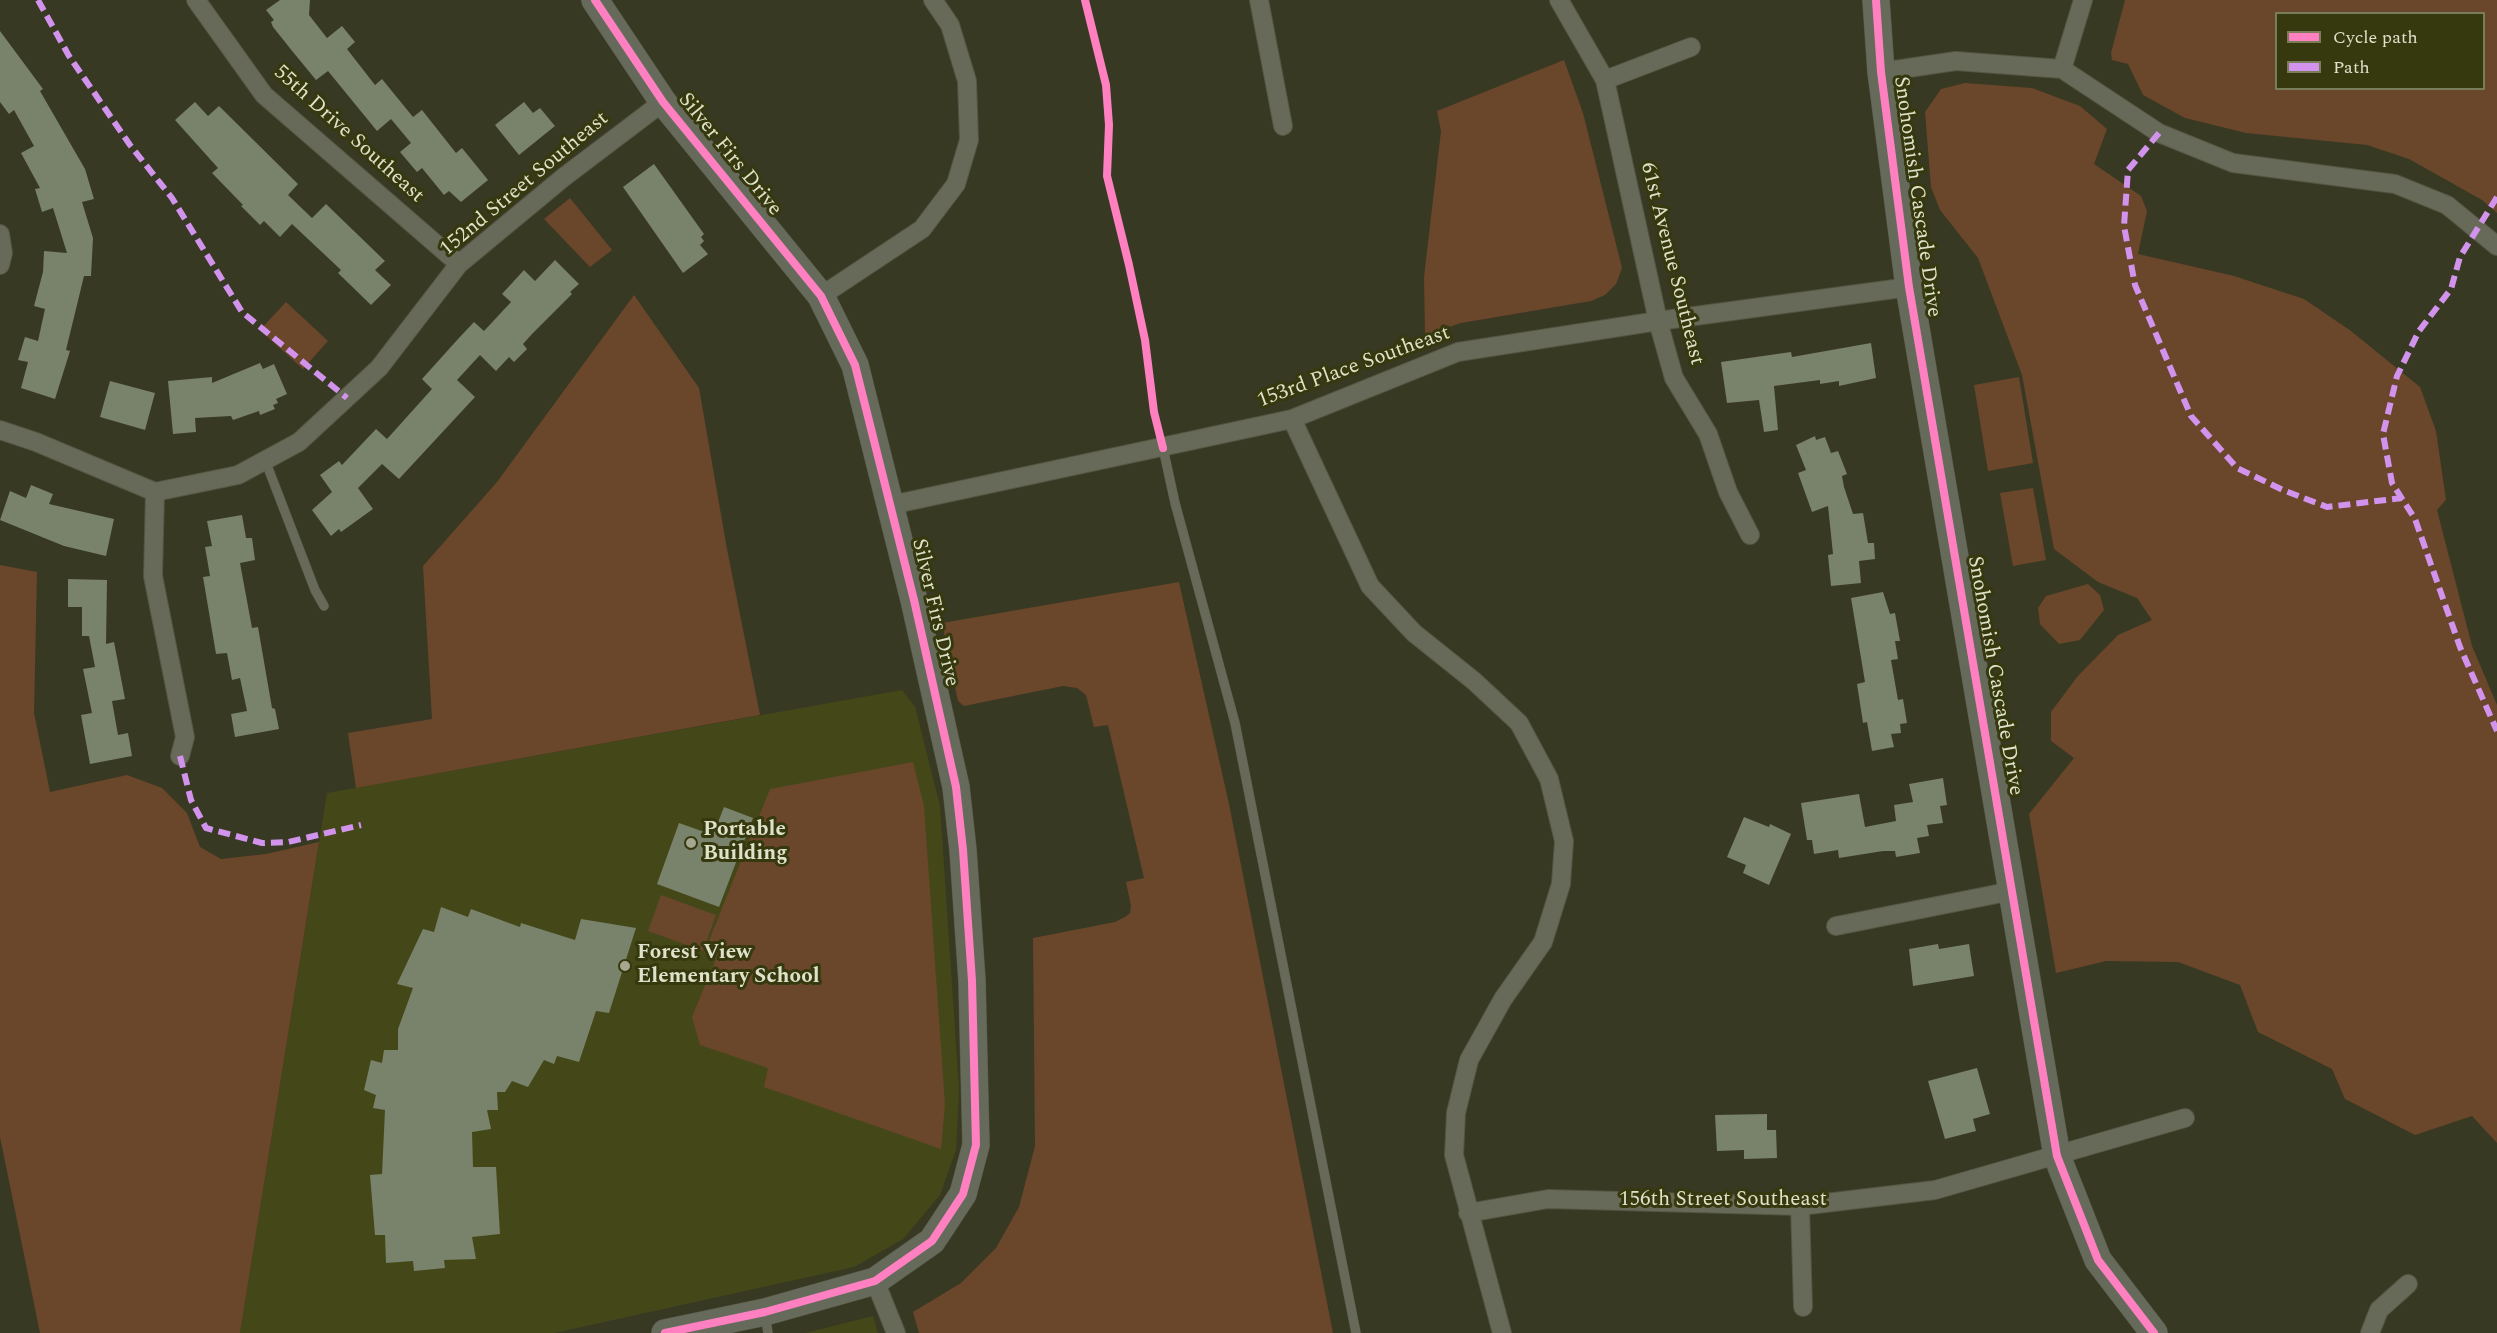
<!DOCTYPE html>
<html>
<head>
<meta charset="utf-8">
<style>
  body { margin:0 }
  #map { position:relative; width:2497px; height:1333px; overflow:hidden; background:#383923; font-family:Spectral,serif }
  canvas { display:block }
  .legend { position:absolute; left:2275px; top:12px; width:210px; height:78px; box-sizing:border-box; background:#36390d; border:2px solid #7a7d59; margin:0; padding:8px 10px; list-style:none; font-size:18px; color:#dfe2cb }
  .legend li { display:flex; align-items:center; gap:12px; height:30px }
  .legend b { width:30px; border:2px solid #7a7d59 }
</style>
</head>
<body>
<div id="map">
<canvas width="2497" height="1333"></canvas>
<ul class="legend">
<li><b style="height:8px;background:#ff80c0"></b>Cycle path</li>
<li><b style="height:8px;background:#d193ec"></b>Path</li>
</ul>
</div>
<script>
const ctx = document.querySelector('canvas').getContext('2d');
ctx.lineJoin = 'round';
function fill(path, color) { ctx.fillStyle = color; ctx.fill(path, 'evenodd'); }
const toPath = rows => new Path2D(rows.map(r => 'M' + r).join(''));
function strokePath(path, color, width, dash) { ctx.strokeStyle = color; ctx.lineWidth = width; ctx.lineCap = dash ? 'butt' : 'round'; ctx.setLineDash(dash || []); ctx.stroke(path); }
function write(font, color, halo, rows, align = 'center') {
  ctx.font = font + ' Spectral,serif'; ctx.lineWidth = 6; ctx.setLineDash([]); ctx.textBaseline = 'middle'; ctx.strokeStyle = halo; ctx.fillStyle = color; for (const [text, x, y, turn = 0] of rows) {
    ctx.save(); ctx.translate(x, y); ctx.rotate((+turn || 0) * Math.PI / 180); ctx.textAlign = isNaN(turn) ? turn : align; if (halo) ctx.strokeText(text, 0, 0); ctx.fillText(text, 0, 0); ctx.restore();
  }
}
const built = toPath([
  [902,690,915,707,940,806,959,1090,956,1150,940,1195,903,1239,854,1267,554,1333,240,1333,327,793],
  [873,1316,878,1333,806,1333]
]);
const green = toPath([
  [2125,0,2497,0,2497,213,2482,200,2409,159,2367,145,2246,133,2185,118,2143,95,2128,64,2112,60,2111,53],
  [2276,14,2484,14,2484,88,2276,88],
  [1564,60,1583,113,1622,268,1616,284,1605,295,1591,301,1461,323,1425,335,1424,277,1441,131,1437,111],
  [1965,83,2032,88,2080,106,2107,129,2094,164,2141,196,2147,211,2138,254,2234,276,2304,299,2351,331,2420,387,2436,431,2446,500,2437,510,2472,646,2497,705,2497,1143,2472,1116,2415,1135,2345,1099,2332,1069,2258,1032,2240,985,2178,962,2106,961,2056,973,2029,814,2074,758,2051,741,2051,712,2077,677,2118,635,2152,620,2137,598,2098,582,2054,549,2022,375,1978,258,1940,210,1931,187,1925,112,1941,89],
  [570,198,612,250,590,267,544,219],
  [634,295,699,388,727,549,760,715,356,788,348,733,432,719,423,566,497,482],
  [286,302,328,341,303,369,260,330],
  [2019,377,2033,463,1988,471,1974,385],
  [2033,488,2046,560,2013,566,2000,493],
  [0,565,37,572,34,713,50,792,127,775,162,788,187,813,200,847,221,859,266,854,319,842,240,1333,40,1333,0,1137],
  [1179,582,1229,804,1333,1333,919,1333,913,1312,961,1283,996,1248,1019,1207,1035,1146,1033,938,1115,922,1125,917,1130,913,1131,906,1126,882,1144,878,1108,725,1094,727,1086,695,1077,688,1063,686,964,706,958,701,942,623],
  [2088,584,2100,595,2104,610,2080,640,2059,644,2040,624,2038,608,2046,596],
  [913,762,924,806,945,1105,941,1149,764,1087,768,1068,700,1045,692,1017,716,959,704,953,770,789],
  [661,895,716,915,703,951,648,931]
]);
const building = toPath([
  [280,0,310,0,309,15,327,38,342,26,355,42,347,49,375,85,382,79,413,117,422,110,456,153,462,148,488,180,461,202,449,191,444,195,422,168,417,172,400,152,411,143,391,119,377,131,328,71,316,80,293,52,273,27,271,22,274,20,266,10],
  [0,31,43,89,40,91,85,169,94,199,82,202,93,238,91,276,84,276,66,350,70,351,55,399,21,388,28,362,18,360,25,337,38,341,45,309,34,306,43,272,44,251,67,253,53,208,42,212,35,189,40,188,21,153,34,146,14,110,9,114,0,102],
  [195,102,208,116,219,106,298,184,288,195,312,218,326,204,385,261,375,270,391,285,371,305,338,273,341,270,292,224,280,237,264,221,260,225,241,206,243,205,212,173,218,168,175,120],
  [524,102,533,113,540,108,555,126,519,155,495,125],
  [654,164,704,234,701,237,704,241,700,245,708,254,683,273,623,187],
  [555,260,579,284,570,292,572,294,532,334,523,344,527,349,514,362,509,357,496,371,480,355,457,380,475,397,399,479,382,464,358,488,373,509,341,532,339,529,331,536,312,510,332,492,320,475,339,461,342,465,376,429,387,439,432,389,422,379,458,339,474,322,484,331,511,302,502,294,524,270,535,281],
  [1871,343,1876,378,1839,386,1839,381,1820,384,1820,380,1774,386,1778,430,1764,432,1759,400,1727,403,1721,362,1791,352,1792,357],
  [260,363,263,369,274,364,287,394,276,399,278,403,273,405,275,409,260,415,259,411,233,420,231,416,195,418,196,432,173,434,168,381,212,377,212,383],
  [110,381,155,393,145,430,100,417],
  [1815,436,1816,440,1825,437,1831,453,1838,451,1847,474,1842,476,1844,487,1853,514,1863,513,1868,543,1874,543,1875,559,1859,561,1861,583,1831,586,1828,555,1833,554,1828,506,1812,512,1798,473,1806,470,1796,445],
  [31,485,53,494,49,504,114,519,106,556,64,546,0,520,10,491,26,498],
  [242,515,246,538,252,538,255,560,240,563,252,628,258,627,272,708,275,709,279,729,235,737,231,714,247,711,240,678,232,680,227,653,216,654,203,577,210,576,205,547,212,546,207,521],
  [68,579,107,580,106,644,114,642,125,699,112,701,118,735,128,733,132,756,90,764,81,715,92,713,83,669,95,667,89,636,82,636,82,607,68,607],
  [1883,592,1890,614,1895,613,1900,641,1895,641,1898,659,1891,660,1898,700,1903,699,1907,723,1900,724,1901,733,1891,734,1894,747,1872,751,1867,722,1863,723,1857,684,1865,682,1851,598],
  [1943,778,1947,805,1940,806,1943,823,1927,825,1929,836,1917,838,1920,853,1896,857,1895,851,1883,851,1839,858,1838,850,1814,854,1812,840,1807,840,1801,803,1859,794,1865,827,1896,821,1894,805,1913,802,1909,784],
  [724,807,753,818,719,907,657,884,679,823,713,835],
  [1744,817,1769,827,1770,824,1791,834,1769,885,1743,873,1746,865,1727,857],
  [441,907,468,917,471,909,520,927,521,923,575,940,581,919,636,928,609,1013,596,1011,579,1062,557,1056,554,1064,544,1060,528,1087,512,1081,505,1092,497,1092,498,1110,487,1110,491,1129,472,1132,473,1167,496,1167,500,1234,472,1237,476,1259,444,1260,445,1268,414,1271,413,1261,386,1263,385,1235,375,1235,370,1175,382,1174,385,1110,373,1108,376,1095,364,1090,371,1060,382,1063,384,1050,398,1050,398,1029,413,988,397,984,423,929,434,932],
  [1938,944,1939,949,1969,944,1974,976,1913,986,1909,949],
  [1977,1068,1990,1114,1973,1119,1976,1131,1945,1139,1928,1081],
  [1767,1114,1767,1130,1776,1130,1777,1158,1744,1159,1744,1150,1717,1151,1715,1115]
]);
const lane = toPath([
  [1163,448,1175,503,1235,723,1356,1333],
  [265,460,315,590,324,606],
  [765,1315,768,1333]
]);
const street = toPath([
  [196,0,264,95,459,264],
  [1259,0,1283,126],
  [1559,0,1605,80,1658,321,1674,378,1708,434,1728,492,1750,535],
  [2062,69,2083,0],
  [1881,72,1956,61,2062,69,2159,133,2233,163,2395,184,2447,205,2497,246],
  [1605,80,1691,47],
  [0,234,3,253,0,265],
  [821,296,922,229,956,184,969,140,967,81,950,25,933,0],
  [1292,419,1370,586,1414,633,1474,681,1519,723,1549,779,1564,841,1561,884,1543,942,1503,999,1469,1060,1456,1113,1454,1155,1502,1333],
  [0,430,36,442,155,492,238,475,299,442,379,368,459,264,564,177,663,102],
  [155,492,153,576,185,737,180,756],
  [891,505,1292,419,1458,352,1658,321,1909,287],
  [1836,926,2012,891],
  [1800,1206,1803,1307],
  [1468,1213,1548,1199,1800,1206,1935,1190,2185,1118],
  [875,1281,896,1333],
  [2370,1333,2379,1310,2408,1284]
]);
const secondary = toPath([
  [595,0,663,102,821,296,855,365,914,600,956,787,963,850,972,981,976,1145,963,1194,932,1241,875,1281,765,1312,665,1333],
  [1876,0,1881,72,1909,287,2057,1156,2098,1260,2154,1333]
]);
const quiet = toPath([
  [38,0,69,56,130,145,172,198,242,312,347,398],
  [2159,133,2128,170,2124,226,2135,285,2191,416,2237,468,2283,490,2327,507,2402,498],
  [2497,197,2460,257,2451,289,2419,331,2397,376,2383,434,2392,483,2415,519,2460,647,2497,731],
  [180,756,191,800,206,828,262,843,288,842,361,825]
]);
const cycleway = toPath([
  [595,0,663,102,821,296,855,365,914,600,956,787,963,850,972,981,976,1145,963,1194,932,1241,875,1281,765,1312,665,1333],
  [1085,0,1106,85,1109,125,1107,176,1129,265,1145,340,1154,412,1163,448],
  [1876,0,1881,72,1909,287,2057,1156,2098,1260,2154,1333]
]);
const markers = [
  [691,843,6,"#a5a790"],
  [625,966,6,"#a5a790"]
];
const streetNames = [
  ["55th Drive Southeast",348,135,42],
  ["Silver Firs Drive",729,155,51],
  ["152nd Street Southeast",525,185,-40],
  ["Snohomish Cascade Drive",1916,197,82],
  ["61st Avenue Southeast",1671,264,76],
  ["153rd Place Southeast",1354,368,-20],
  ["Silver Firs Drive",934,613,77],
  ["Snohomish Cascade Drive",1994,676,80],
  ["156th Street Southeast",1723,1201]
];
const poiNames = [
  ["Portable",703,831],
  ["Building",703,855],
  ["Forest View",637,954],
  ["Elementary School",637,978]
];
fill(built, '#444818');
fill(green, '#6a462b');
fill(building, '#79826a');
strokePath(lane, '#545542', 10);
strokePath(street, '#545542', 20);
strokePath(secondary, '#545542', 28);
strokePath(lane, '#686a59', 9);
strokePath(street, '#686a59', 18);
strokePath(secondary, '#666a5b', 27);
strokePath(quiet, '#d193ec', 6, [12, 6]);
strokePath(cycleway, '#ff80c0', 8);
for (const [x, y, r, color] of markers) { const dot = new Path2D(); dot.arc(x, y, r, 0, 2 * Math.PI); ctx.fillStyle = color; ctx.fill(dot); strokePath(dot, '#36390d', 2); }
write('21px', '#dfe2cb', '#36390d', streetNames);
write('bold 21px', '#dfe2cb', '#36390d', poiNames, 'left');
</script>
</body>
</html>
